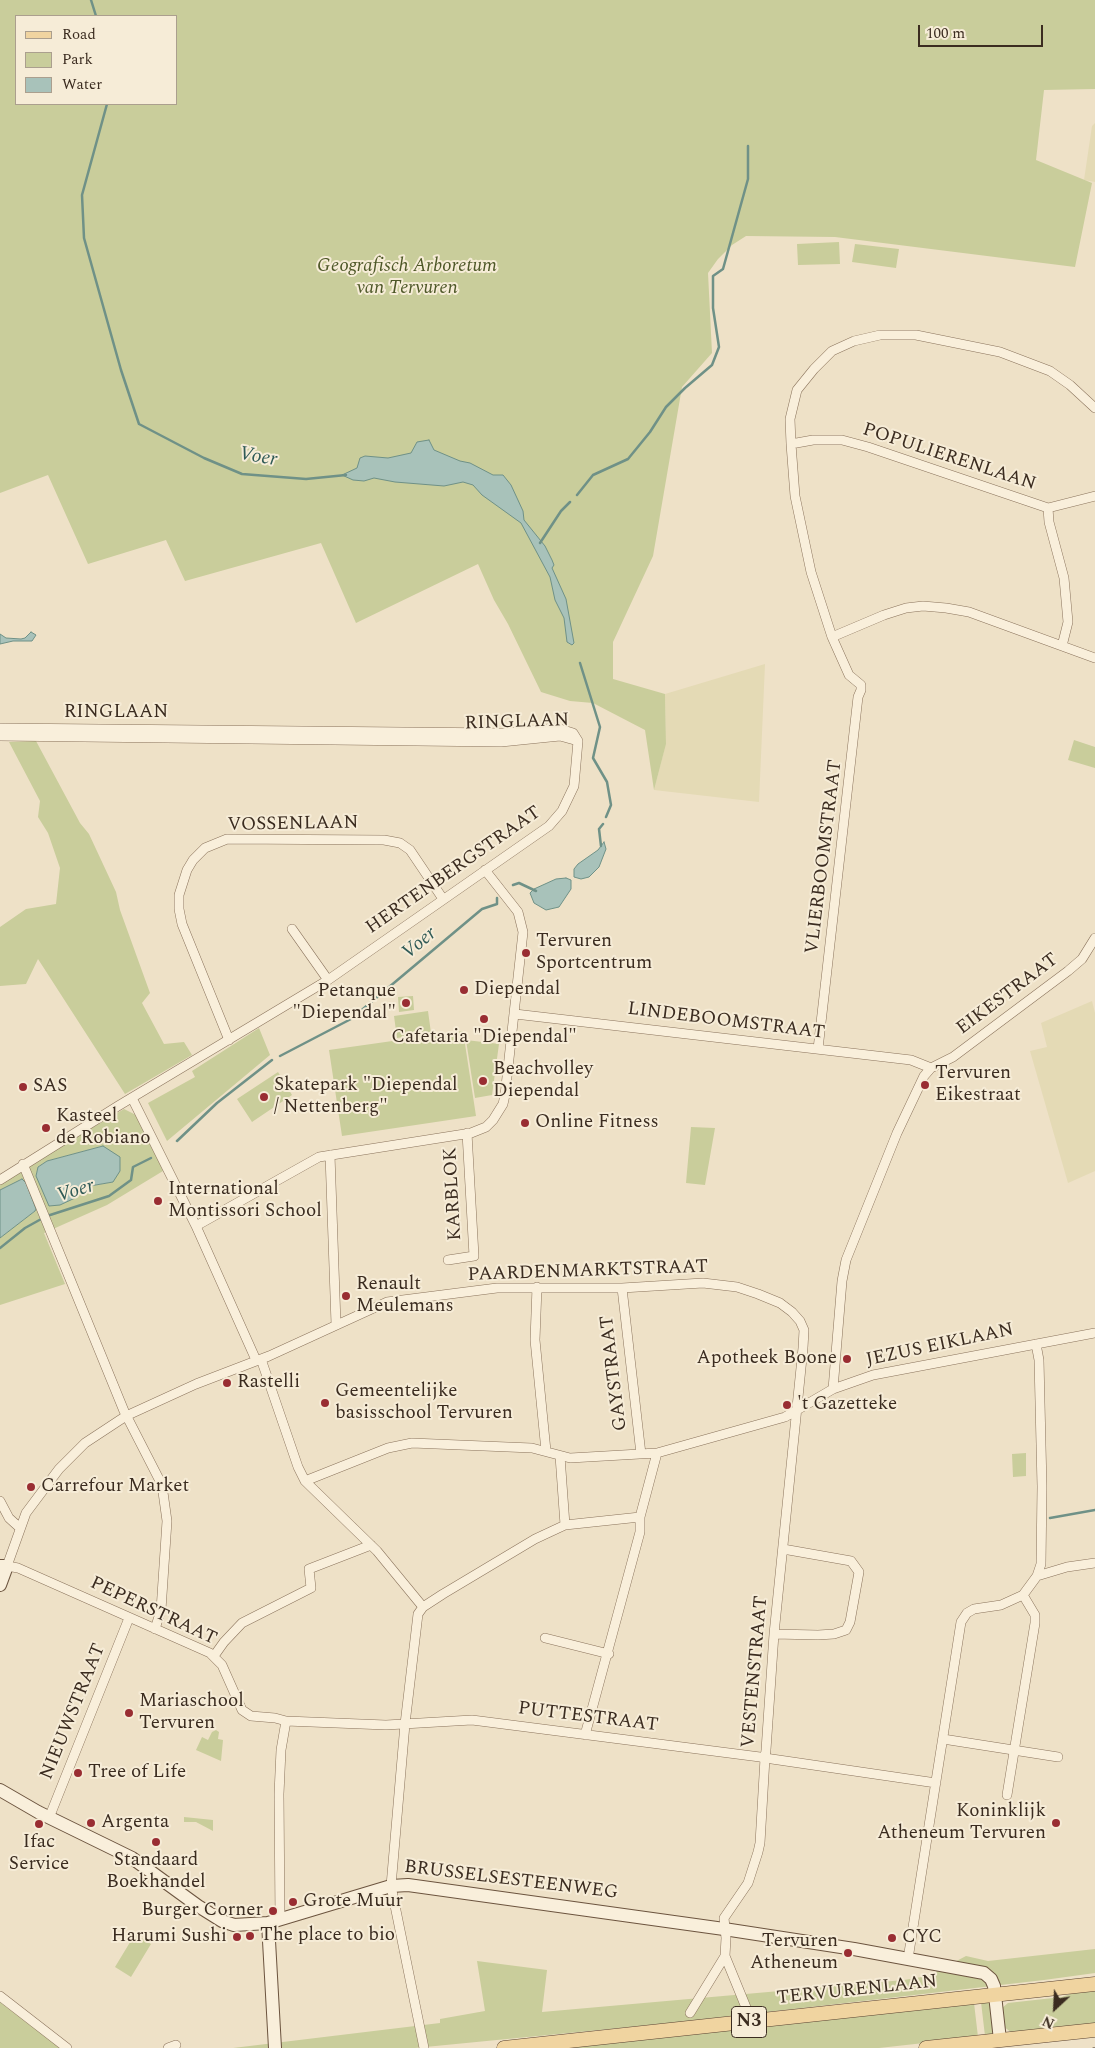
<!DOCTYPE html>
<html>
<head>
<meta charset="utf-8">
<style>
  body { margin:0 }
  #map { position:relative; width:1095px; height:2048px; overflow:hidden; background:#eee1c7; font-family:Spectral,serif }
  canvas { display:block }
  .legend { position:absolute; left:15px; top:15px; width:162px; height:90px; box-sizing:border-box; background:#f6ecd7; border:1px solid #ab9f8e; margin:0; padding:6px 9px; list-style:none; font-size:15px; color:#3b2c20 }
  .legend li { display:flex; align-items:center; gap:10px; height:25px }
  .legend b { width:25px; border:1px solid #ab9f8e }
  .north { position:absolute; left:1030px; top:1983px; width:50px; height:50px; -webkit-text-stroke:4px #f6ecd7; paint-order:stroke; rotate:205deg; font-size:14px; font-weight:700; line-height:20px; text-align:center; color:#3b2c20 }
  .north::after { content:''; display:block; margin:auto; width:18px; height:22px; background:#3b2c20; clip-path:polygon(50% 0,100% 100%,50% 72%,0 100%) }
  .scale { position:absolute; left:918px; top:25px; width:125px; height:22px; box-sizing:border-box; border:2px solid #3b2c20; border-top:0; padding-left:6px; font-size:15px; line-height:18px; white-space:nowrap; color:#3b2c20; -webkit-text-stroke:4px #f6ecd7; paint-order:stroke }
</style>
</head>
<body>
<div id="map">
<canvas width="1095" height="2048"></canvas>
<ul class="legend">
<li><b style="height:6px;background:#f0d4a0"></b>Road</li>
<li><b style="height:14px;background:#c9cd9b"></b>Park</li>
<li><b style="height:14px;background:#a8c2ba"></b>Water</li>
</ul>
<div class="north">N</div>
<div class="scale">100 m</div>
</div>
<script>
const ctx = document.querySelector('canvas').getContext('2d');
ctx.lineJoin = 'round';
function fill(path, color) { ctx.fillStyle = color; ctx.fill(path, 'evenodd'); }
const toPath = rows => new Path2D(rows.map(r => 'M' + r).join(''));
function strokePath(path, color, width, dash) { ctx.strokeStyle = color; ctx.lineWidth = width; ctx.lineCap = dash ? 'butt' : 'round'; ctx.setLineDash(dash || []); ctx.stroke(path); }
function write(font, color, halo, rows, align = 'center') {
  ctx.font = font + ' Spectral,serif'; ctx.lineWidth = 4; ctx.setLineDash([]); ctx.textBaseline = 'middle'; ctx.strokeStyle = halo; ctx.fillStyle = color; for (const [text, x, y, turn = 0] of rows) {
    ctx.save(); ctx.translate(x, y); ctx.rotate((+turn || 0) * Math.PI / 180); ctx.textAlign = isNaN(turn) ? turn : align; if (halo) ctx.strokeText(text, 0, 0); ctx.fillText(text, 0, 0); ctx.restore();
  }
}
const farmland = toPath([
  [1095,123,1095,182,1084,180,1092,126],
  [765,664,759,802,654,790,666,743,665,694],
  [1092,1001,1095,1013,1095,1171,1068,1183,1030,1051,1047,1047,1041,1023]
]);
const green = toPath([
  [0,0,1095,0,1095,89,1044,90,1036,160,1092,183,1075,267,835,237,746,236,732,245,718,259,708,273,712,353,682,387,653,556,613,642,613,679,665,694,666,744,654,790,645,730,593,703,570,701,541,692,508,624,494,600,478,564,356,623,321,543,185,581,166,540,88,564,48,475,0,493],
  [16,16,176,16,176,104,16,104],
  [839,242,840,264,798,265,797,244],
  [855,244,899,249,896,268,852,262],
  [1074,740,1095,747,1095,768,1068,760],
  [36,741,80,823,89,834,116,892,120,910,150,993,142,1003,164,1044,184,1042,192,1055,125,1094,38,959,26,984,0,986,0,927,26,909,56,904,60,868,48,833,38,817,40,801,9,742],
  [413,996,414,1010,399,1012,398,997],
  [428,1011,431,1033,397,1038,394,1016],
  [259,1028,270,1055,167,1141,148,1103,195,1077,192,1071],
  [463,1031,476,1116,342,1136,329,1050],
  [466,1040,499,1044,492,1095,475,1098],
  [278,1072,292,1095,252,1122,237,1099],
  [124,1109,138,1116,163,1171,107,1205,44,1233,65,1284,0,1305,0,1238,35,1211,26,1183,22,1179,0,1190,0,1182],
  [103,1146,113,1182,84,1187,36,1176,38,1167,47,1161],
  [691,1127,715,1128,705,1185,686,1183],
  [1026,1453,1026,1476,1013,1477,1012,1454],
  [216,1730,219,1732,218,1739,223,1740,221,1761,196,1750,202,1737,208,1740,212,1732],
  [184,1817,213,1820,213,1831,196,1822,184,1822],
  [135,1934,151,1944,131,1977,115,1967],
  [1095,1949,1095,1973,1044,1980,681,2022,415,2048,233,2048,440,2023,440,2019,485,2011,477,1961,547,1970,542,2012,904,1980,928,1976,966,1956,988,1961],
  [1095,1990,1095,2024,1012,2033,1003,2026,1002,2008,1008,2003,1062,1997,1073,1993],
  [0,2002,60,2048,0,2048],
  [981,2002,990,2003,993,2034,985,2036],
  [974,2003,978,2037,879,2048,561,2048]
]);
const water = toPath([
  [429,440,434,450,460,461,470,463,493,475,503,475,511,485,523,511,524,520,545,546,552,560,554,565,552,568,566,599,574,643,572,645,567,642,564,618,555,600,550,577,521,523,482,495,473,485,463,482,444,486,395,482,374,478,364,481,353,480,342,475,357,468,360,458,365,456,388,458,411,453,417,442,429,440],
  [31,632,36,635,32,641,13,641,0,644,0,634,6,638,21,639,25,638,31,632],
  [604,842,606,849,599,867,589,877,581,879,574,877,574,869,578,864,598,850,604,842],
  [566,878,571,880,571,889,559,907,546,910,534,903,530,893,534,889,556,879,566,878],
  [103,1146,120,1157,120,1171,113,1182,84,1187,75,1198,60,1205,49,1206,36,1176,38,1167,47,1161,103,1146],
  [22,1179,26,1183,36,1209,35,1211,0,1238,0,1190,22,1179]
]);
const stream = toPath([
  [91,0,96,16],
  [107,104,82,195,84,238,121,370,139,424,204,458,242,474,306,479,346,475],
  [577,495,593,475,628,459,650,432,666,407,685,388,712,365,719,347,713,308,713,276,723,269,748,179,748,146],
  [540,543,561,511,570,502],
  [580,663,600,727,593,758,607,782,611,805,606,817],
  [601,846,599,829,603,824],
  [513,885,519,883,536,891],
  [280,1056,351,1019,482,909,497,904,497,898],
  [177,1141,217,1103,272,1060],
  [47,1216,109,1196,131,1180,133,1167,151,1158],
  [0,1248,25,1228,43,1218],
  [1050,1518,1095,1510]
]);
const street = toPath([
  [791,444,813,440,842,440,868,447,1048,508,1095,496],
  [1048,508,1049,522,1064,578,1068,622,1062,646],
  [832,637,884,615,906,608,923,606,946,608,969,612,1095,658],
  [0,728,503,733,557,728,573,733,578,741],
  [0,736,501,742,560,736,578,741],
  [292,929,328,980],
  [515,1014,911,1060,931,1068],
  [229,1040,182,924,179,909,179,895,187,870,193,860,205,848,227,839,384,840,400,843,410,850,443,899],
  [818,1049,858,697,861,690,861,685,849,675,832,637,811,572,795,496,791,444,790,419,797,390,814,369,832,351,854,341,880,335,916,335,1000,352,1050,371,1070,385,1095,408],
  [132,1098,196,1226,256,1360],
  [330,1155,336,1324],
  [23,1164,124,1411,162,1485,167,1521,161,1610,155,1629],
  [0,1180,118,1106,328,980,549,826,562,811,574,786,578,741],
  [196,1226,319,1157,471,1133,486,1127,493,1120,503,1104,505,1095,523,932,518,912,485,870],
  [448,1260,474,1256,467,1133],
  [537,1287,535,1340,546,1451],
  [622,1288,641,1454],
  [261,1359,298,1467,305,1481,377,1551,423,1607],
  [833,1389,842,1281,846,1260,897,1133,924,1076,931,1068,953,1057,1068,971,1082,959,1095,938],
  [560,1456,565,1525],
  [305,1481,388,1448,412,1443,532,1448,570,1458,657,1453,785,1417,833,1389,873,1375,1095,1333],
  [0,1501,9,1518,20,1528],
  [1037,1576,1067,1567,1095,1563],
  [774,1634,818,1635,834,1634,846,1630,850,1622,859,1572,851,1561,783,1549],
  [545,1638,609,1654],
  [214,1656,224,1642,242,1623,311,1588,309,1569,371,1545],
  [585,1735,640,1532,640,1517,657,1453],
  [943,1739,1058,1757],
  [1007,1795,1035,1623,1035,1615,1023,1595],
  [49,1818,129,1618],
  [280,1920,279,1794,281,1750,286,1721],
  [725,1956,752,2022],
  [908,1959,961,1622,967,1613,974,1609,1001,1605,1023,1595,1037,1576,1041,1564,1042,1487,1039,1360,1036,1344],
  [0,1996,67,2048],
  [690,2013,725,1956,726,1938,724,1918,748,1883,758,1852,760,1843,765,1758,766,1750,774,1634,803,1348,804,1330,800,1321,792,1312,780,1303,758,1294,737,1287,703,1283,622,1288,497,1288,387,1302,269,1356,196,1384,126,1416,85,1443,59,1469,26,1513,7,1566,18,1568,210,1653,222,1665,242,1710,251,1716,275,1718,286,1721,386,1725,472,1720,760,1757,765,1758,936,1783],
  [168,2048,176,2045],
  [424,2048,391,1886,405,1724,418,1614,423,1607,443,1594,535,1539,565,1525,640,1517]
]);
const secondary = toPath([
  [0,1566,7,1566,0,1585],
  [0,1790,38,1812,132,1858,198,1906,222,1921,234,1925,268,1923,391,1886,408,1885,724,1929,854,1949,984,1973,991,1979,994,1986,1000,2040],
  [268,1923,275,2048]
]);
const primary = toPath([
  [504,2048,1095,1984],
  [926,2048,1095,2030]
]);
const tram = toPath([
  [1093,2048,1095,2048]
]);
const markers = [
  [526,953,5,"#992d32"],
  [464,990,5,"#992d32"],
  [406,1003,5,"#992d32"],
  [484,1019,5,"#992d32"],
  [483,1081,5,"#992d32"],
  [925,1085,5,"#992d32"],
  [23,1087,5,"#992d32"],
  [264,1097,5,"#992d32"],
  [525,1123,5,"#992d32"],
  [46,1128,5,"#992d32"],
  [158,1201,5,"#992d32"],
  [346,1296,5,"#992d32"],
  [847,1359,5,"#992d32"],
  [227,1383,5,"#992d32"],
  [325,1403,5,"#992d32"],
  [787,1405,5,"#992d32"],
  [31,1487,5,"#992d32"],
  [129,1713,5,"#992d32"],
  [78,1773,5,"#992d32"],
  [91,1823,5,"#992d32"],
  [1056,1823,5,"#992d32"],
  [39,1824,5,"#992d32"],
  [156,1842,5,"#992d32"],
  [293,1902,5,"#992d32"],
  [273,1911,5,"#992d32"],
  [250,1936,5,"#992d32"],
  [237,1937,5,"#992d32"],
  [892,1938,5,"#992d32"],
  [848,1953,5,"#992d32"]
];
const shields = [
  [749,2022,35]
];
const shieldNames = [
  ["N3",749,2022]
];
const parkNames = [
  ["Geografisch Arboretum",407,267],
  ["van Tervuren",407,289]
];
const streetNames = [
  ["POPULIERENLAAN",949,458,18],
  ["RINGLAAN",116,713],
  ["RINGLAAN",517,723,-2],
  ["VOSSENLAAN",293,825,-1],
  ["VLIERBOOMSTRAAT",825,857,-83],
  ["HERTENBERGSTRAAT",454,871,-35],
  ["EIKESTRAAT",1008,995,-37],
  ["LINDEBOOMSTRAAT",726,1022,7],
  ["KARBLOK",454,1194,-93],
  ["PAARDENMARKTSTRAAT",588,1272,-2],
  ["JEZUS EIKLAAN",940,1346,-12],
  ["GAYSTRAAT",615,1373,-97],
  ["PEPERSTRAAT",153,1612,25],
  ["VESTENSTRAAT",756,1672,-85],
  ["NIEUWSTRAAT",74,1712,-68],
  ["PUTTESTRAAT",588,1718,7],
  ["BRUSSELSESTEENWEG",511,1881,7],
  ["TERVURENLAAN",857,1991,-6]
];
const poiNames = [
  ["Tervuren",536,942],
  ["Sportcentrum",536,964],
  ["Diependal",474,990],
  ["Petanque",396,992,"right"],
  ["\"Diependal\"",396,1014,"right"],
  ["Cafetaria \"Diependal\"",484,1038,"center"],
  ["Beachvolley",493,1070],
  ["Diependal",493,1092],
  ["Tervuren",935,1074],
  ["Eikestraat",935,1096],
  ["Skatepark \"Diependal",274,1086],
  ["/ Nettenberg\"",274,1108],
  ["SAS",33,1087],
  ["Kasteel",56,1117],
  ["de Robiano",56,1139],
  ["Online Fitness",535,1123],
  ["International",168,1190],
  ["Montissori School",168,1212],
  ["Renault",356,1285],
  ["Meulemans",356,1307],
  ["Apotheek Boone",837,1359,"right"],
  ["Rastelli",237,1383],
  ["Gemeentelijke",335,1392],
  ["basisschool Tervuren",335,1414],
  ["'t Gazetteke",797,1405],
  ["Carrefour Market",41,1487],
  ["Mariaschool",139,1702],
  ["Tervuren",139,1724],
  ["Tree of Life",88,1773],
  ["Koninklijk",1046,1812,"right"],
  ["Atheneum Tervuren",1046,1834,"right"],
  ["Argenta",101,1823],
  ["Ifac",39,1843,"center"],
  ["Service",39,1865,"center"],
  ["Standaard",156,1861,"center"],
  ["Boekhandel",156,1883,"center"],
  ["Grote Muur",303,1902],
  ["Burger Corner",263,1911,"right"],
  ["The place to bio",260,1936],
  ["Harumi Sushi",227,1937,"right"],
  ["CYC",902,1938],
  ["Tervuren",838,1942,"right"],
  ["Atheneum",838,1964,"right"]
];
const waterNames = [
  ["Voer",258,458,10],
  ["Voer",420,944,-40],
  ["Voer",76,1192,-17]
];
fill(farmland, '#e4dab5');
fill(green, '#c9cd9b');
fill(water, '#a8c2ba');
strokePath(water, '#6f9187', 1);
strokePath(stream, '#6f9187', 2.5);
strokePath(street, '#8a735c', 10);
strokePath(secondary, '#6c543f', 14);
strokePath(primary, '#584130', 15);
strokePath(street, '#f9efdb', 9);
strokePath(secondary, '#f9efdb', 12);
strokePath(primary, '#f0d4a0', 14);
strokePath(tram, '#3b2c20', 1);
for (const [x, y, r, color] of markers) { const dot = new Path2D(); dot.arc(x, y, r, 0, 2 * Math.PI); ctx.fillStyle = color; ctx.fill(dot); strokePath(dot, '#f6ecd7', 2); }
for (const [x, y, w] of shields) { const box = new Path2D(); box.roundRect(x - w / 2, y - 15.5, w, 31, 4); ctx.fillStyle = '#f6ecd7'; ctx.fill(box); strokePath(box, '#3b2c20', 1); }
write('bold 18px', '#3b2c20', null, shieldNames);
write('italic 19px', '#4d5727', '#f6ecd7', parkNames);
write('19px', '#3b2c20', '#f6ecd7', streetNames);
write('19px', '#3b2c20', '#f6ecd7', poiNames, 'left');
write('italic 20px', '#2f5a56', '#f6ecd7', waterNames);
</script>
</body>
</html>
